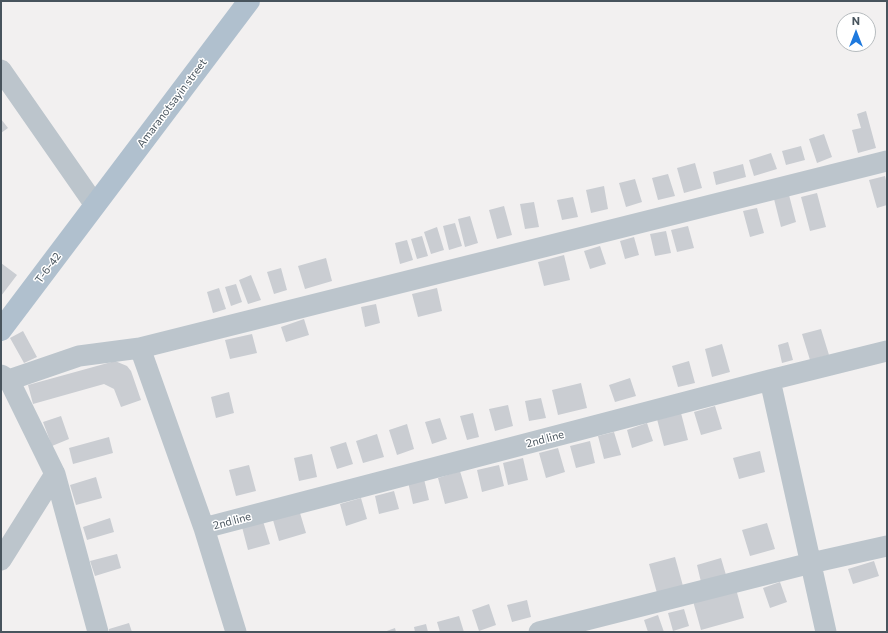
<!DOCTYPE html>
<html>
<head>
<meta charset="utf-8">
<style>
  body { margin:0 }
  #map { position:relative; width:888px; height:633px; overflow:hidden; background:#f2f0f0; font-family:Commissioner,sans-serif }
  canvas { display:block }
  .frame { position:absolute; inset:0; border:2px solid #48545d; pointer-events:none }
  .north { position:absolute; left:836px; top:12px; width:40px; height:40px; box-sizing:border-box; background:#fff; border:1px solid #b6bbbe; border-radius:50%; rotate:0deg; font-size:11px; font-weight:700; line-height:16px; text-align:center; color:#48545d }
  .north::after { content:''; display:block; margin:auto; width:14px; height:18px; background:#1e79de; clip-path:polygon(50% 0,100% 100%,50% 72%,0 100%) }
</style>
</head>
<body>
<div id="map">
<canvas width="888" height="633"></canvas>
<div class="frame"></div>
<div class="north">N</div>
</div>
<script>
const ctx = document.querySelector('canvas').getContext('2d');
ctx.lineJoin = 'round';
function fill(path, color) { ctx.fillStyle = color; ctx.fill(path, 'evenodd'); }
const toPath = rows => new Path2D(rows.map(r => 'M' + r).join(''));
function strokePath(path, color, width, dash) { ctx.strokeStyle = color; ctx.lineWidth = width; ctx.lineCap = dash ? 'butt' : 'round'; ctx.setLineDash(dash || []); ctx.stroke(path); }
function write(font, color, halo, rows, align = 'center') {
  ctx.font = font + ' Commissioner,sans-serif'; ctx.lineWidth = 3; ctx.setLineDash([]); ctx.textBaseline = 'middle'; ctx.strokeStyle = halo; ctx.fillStyle = color; for (const [text, x, y, turn = 0] of rows) {
    ctx.save(); ctx.translate(x, y); ctx.rotate((+turn || 0) * Math.PI / 180); ctx.textAlign = isNaN(turn) ? turn : align; if (halo) ctx.strokeText(text, 0, 0); ctx.fillText(text, 0, 0); ctx.restore();
  }
}
const building = toPath([
  [866,111,876,148,858,153,852,130,861,128,857,114],
  [1,119,8,128,1,133],
  [824,134,832,157,817,163,809,139],
  [801,146,805,160,786,165,782,151],
  [771,153,777,169,754,176,749,160],
  [695,163,702,188,684,193,677,168],
  [743,164,746,177,716,185,713,172],
  [668,174,675,196,658,200,652,178],
  [885,176,887,185,887,205,877,208,869,180],
  [635,179,642,202,626,207,619,183],
  [604,186,608,209,591,213,586,190],
  [817,193,826,227,810,231,801,197],
  [789,195,796,222,781,227,774,199],
  [573,197,578,217,562,220,557,200],
  [534,202,539,227,525,229,520,204],
  [504,206,512,235,497,239,489,210],
  [757,208,764,233,750,237,743,211],
  [470,216,478,243,465,247,458,219],
  [455,223,462,246,449,250,443,226],
  [688,226,694,248,677,252,671,230],
  [437,227,444,250,431,254,424,232],
  [666,231,671,253,655,256,650,234],
  [422,236,428,256,417,259,411,239],
  [634,237,639,255,625,259,620,241],
  [407,240,413,260,400,264,395,243],
  [600,246,606,264,590,269,584,251],
  [564,255,570,280,544,286,538,262],
  [326,258,332,281,305,289,298,266],
  [1,263,17,275,1,296],
  [281,268,287,290,274,294,267,272],
  [251,275,261,300,248,304,239,280],
  [236,284,242,302,231,306,225,287],
  [219,288,226,309,213,313,207,292],
  [437,288,442,311,418,317,412,294],
  [376,304,380,323,365,327,361,307],
  [304,319,309,335,286,342,281,327],
  [821,329,829,355,810,360,802,334],
  [23,331,37,357,24,363,10,338],
  [252,334,257,353,230,359,225,340],
  [788,342,793,360,782,363,778,345],
  [722,344,730,372,712,377,705,349],
  [115,361,127,366,131,371,141,400,121,407,114,389,104,384,33,404,28,385],
  [689,361,695,383,678,387,672,366],
  [630,378,636,396,615,402,609,385],
  [581,383,587,408,558,415,552,390],
  [229,392,234,413,216,418,211,397],
  [541,398,546,418,529,421,525,401],
  [508,405,513,426,495,431,489,409],
  [715,406,722,429,701,435,694,412],
  [473,413,479,437,467,440,460,416],
  [681,413,688,440,664,446,657,419],
  [61,416,69,439,52,446,43,422],
  [440,418,447,439,432,444,425,422],
  [647,423,653,441,632,448,627,430],
  [407,424,414,449,397,455,389,430],
  [614,432,621,455,604,459,598,436],
  [377,434,384,457,363,463,356,441],
  [109,437,113,453,73,464,69,448],
  [590,441,595,463,576,468,570,446],
  [346,442,353,464,337,469,330,447],
  [558,448,565,472,546,478,539,453],
  [760,451,765,472,739,479,733,458],
  [312,454,317,477,299,481,294,458],
  [523,458,528,480,508,485,503,463],
  [249,465,256,491,236,496,229,470],
  [499,465,504,486,482,492,477,470],
  [460,471,468,498,445,504,438,478],
  [96,477,102,498,76,505,70,485],
  [424,479,429,500,413,504,408,482],
  [394,491,399,509,379,514,375,496],
  [361,498,367,519,346,526,340,504],
  [300,513,306,533,279,541,273,520],
  [110,518,114,532,87,540,83,527],
  [263,521,270,544,248,550,242,527],
  [767,523,775,549,750,556,742,530],
  [117,554,121,568,95,576,90,561],
  [675,557,683,586,657,593,649,564],
  [721,558,726,575,701,582,697,565],
  [874,561,879,576,853,584,848,569],
  [780,582,787,602,770,608,763,588],
  [736,589,744,618,701,630,693,601],
  [527,600,531,617,512,622,507,605],
  [489,604,496,625,479,631,472,610],
  [684,609,689,626,673,631,668,613],
  [658,615,664,632,648,632,644,620],
  [459,616,464,632,440,632,437,622],
  [129,623,132,632,109,632,109,629],
  [426,624,428,632,415,632,414,627],
  [395,628,396,632,384,632]
]);
const minor = toPath([
  [1,70,95,205],
  [140,348,204,528,236,632],
  [1,375,9,380,55,474,98,632],
  [9,380,79,356,140,348,887,161],
  [770,380,826,632],
  [204,528,770,380,887,351],
  [1,560,55,474],
  [539,632,811,563,887,546]
]);
const major = toPath([
  [1,330,249,1]
]);
const streetNames = [
  ["Amaranotsayin street",172,103,-53],
  ["T-6-42",48,268,-53],
  ["2nd line",545,439,-15],
  ["2nd line",232,521,-15]
];
fill(building, '#cacdd2');
strokePath(minor, '#bcc5cc', 21);
strokePath(major, '#b0c0ce', 22);
write('11px', '#48545d', '#fff', streetNames);
</script>
</body>
</html>
